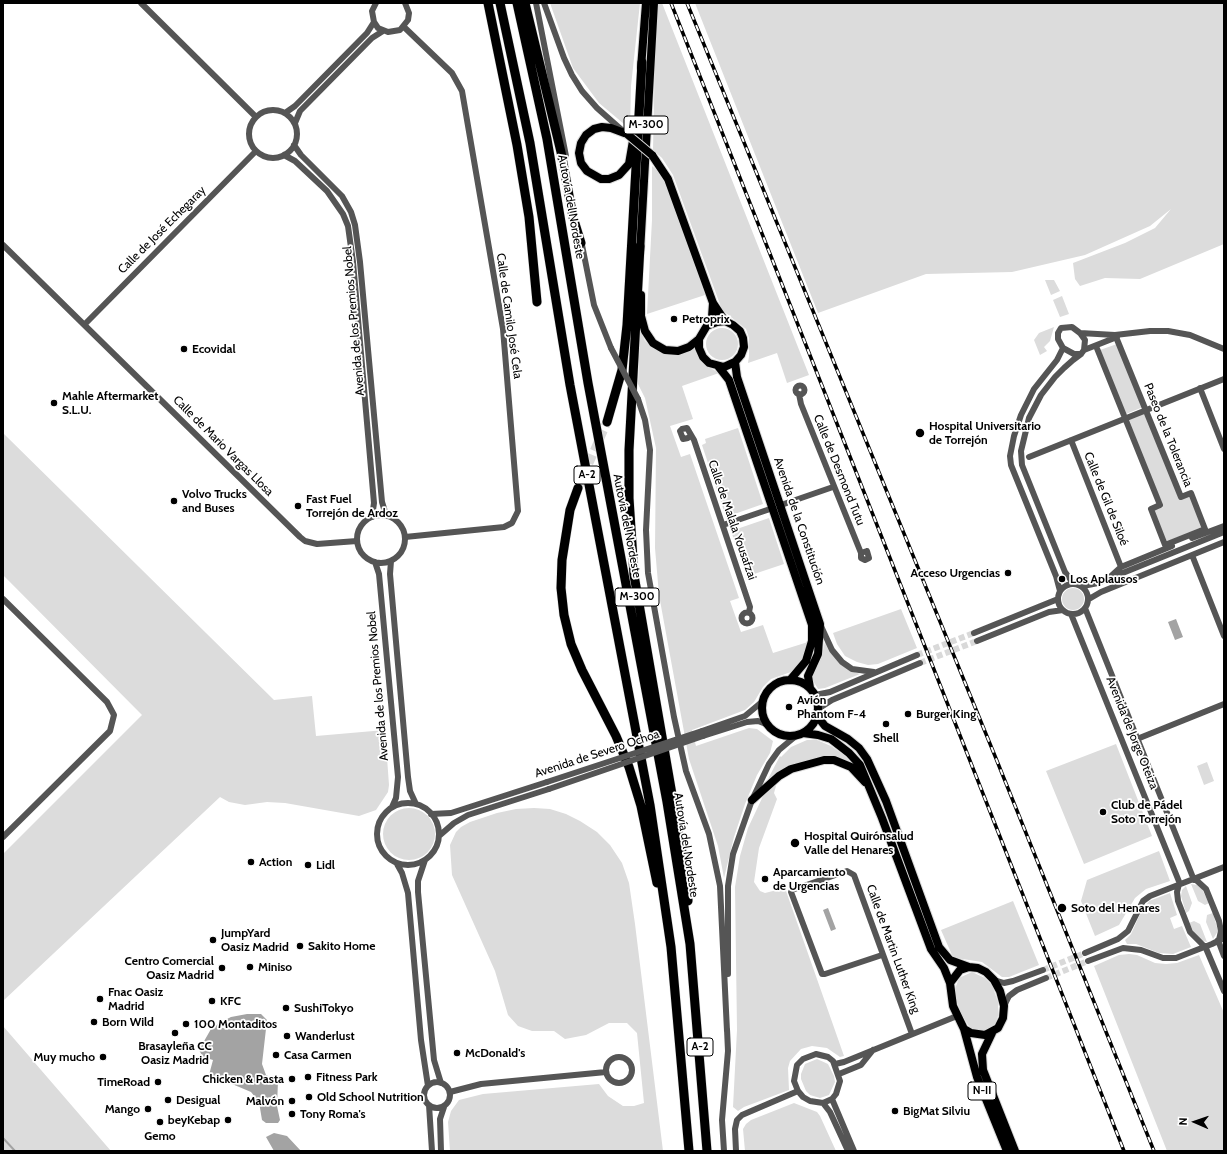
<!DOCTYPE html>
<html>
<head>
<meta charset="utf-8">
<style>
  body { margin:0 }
  #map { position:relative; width:1227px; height:1154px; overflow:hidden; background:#fff; font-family:Cabin,sans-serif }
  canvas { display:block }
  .frame { position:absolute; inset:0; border:4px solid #000; pointer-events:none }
  .north { position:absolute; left:1175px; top:1102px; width:40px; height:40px; -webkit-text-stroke:3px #fff; paint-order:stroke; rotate:272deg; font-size:11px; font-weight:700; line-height:16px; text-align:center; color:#000 }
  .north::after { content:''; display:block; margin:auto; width:14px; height:18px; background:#000; clip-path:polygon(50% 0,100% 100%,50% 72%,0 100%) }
</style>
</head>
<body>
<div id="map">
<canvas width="1227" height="1154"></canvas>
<div class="frame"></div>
<div class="north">N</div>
</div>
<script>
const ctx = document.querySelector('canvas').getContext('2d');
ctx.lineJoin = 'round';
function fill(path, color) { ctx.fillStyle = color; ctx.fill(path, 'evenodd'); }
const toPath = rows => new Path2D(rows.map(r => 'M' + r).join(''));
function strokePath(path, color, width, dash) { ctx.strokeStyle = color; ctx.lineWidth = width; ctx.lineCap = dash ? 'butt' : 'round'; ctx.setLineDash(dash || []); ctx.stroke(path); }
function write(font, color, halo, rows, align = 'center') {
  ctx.font = font + ' Cabin,sans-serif'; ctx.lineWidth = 3.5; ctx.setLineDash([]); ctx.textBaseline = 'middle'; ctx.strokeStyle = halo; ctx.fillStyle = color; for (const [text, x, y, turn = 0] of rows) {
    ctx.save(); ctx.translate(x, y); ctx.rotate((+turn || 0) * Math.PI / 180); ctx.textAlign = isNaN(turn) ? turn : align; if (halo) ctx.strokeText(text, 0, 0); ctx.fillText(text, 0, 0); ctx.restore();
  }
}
const green = toPath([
  [550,3,640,3,631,86,630,129,599,103,573,68],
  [658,3,662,3,809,375,787,383,777,353,748,363,749,356,749,338,746,329,722,310,673,175,662,158,653,150,655,51],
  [695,3,1224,3,1224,244,1140,279,1105,278,1080,286,1075,279,1073,263,1125,243,1155,228,1171,209,1150,226,1085,255,1012,272,926,274,818,313],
  [652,166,659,172,668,189,705,295,647,314,652,220],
  [1045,280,1054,280,1060,291,1051,295],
  [1062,296,1069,314,1060,317,1053,300],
  [1054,327,1050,341,1044,347,1047,351,1040,355,1034,340,1039,333],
  '706 344a16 16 0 1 1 32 0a16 16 0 1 1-32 0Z',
  [640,330,645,341,659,352,679,355,694,348,702,363,719,373,682,386,693,419,670,426,681,457,690,454,739,598,730,601,741,632,763,625,773,653,808,642,804,656,798,665,791,672,771,679,763,687,754,702,745,710,692,730,696,746,749,728,757,729,773,741,770,753,757,775,745,804,734,837,724,878,718,846,689,759,659,595,655,548,656,448,645,398,638,384],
  [1117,344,1143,407,1126,414,1100,350],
  [1145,413,1180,500,1190,496,1202,527,1166,542,1153,511,1163,507,1128,420],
  [738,428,763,504,726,517,702,445,706,443,705,439],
  [3,433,274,700,312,696,316,736,385,730,389,785,388,792,376,810,359,816,285,803,267,802,245,805,229,802,220,797,3,1001,3,854,142,715,3,575],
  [769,518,784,564,751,575,749,571,745,572,731,531],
  '1062 599a11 11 0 1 1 22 0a11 11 0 1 1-22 0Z',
  [901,609,917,648,878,664,868,665,857,662,845,656,837,644,833,633],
  [825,641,837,660,852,671,860,674,825,688,818,689,812,679,823,651],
  [807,740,817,740,831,746,844,755,852,763,837,757,817,758,785,769,768,779,780,756,781,757,791,747],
  [1116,744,1152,836,1084,864,1046,771],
  [1207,762,1214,781,1204,785,1197,766],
  [773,783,776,786,774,793,777,799,759,848,754,882,760,891,765,893,785,888,844,1056,840,1057,827,1048,812,1046,801,1049,790,1061,788,1068,789,1090,744,1107,738,1111,733,1107,737,1030,735,887,740,856,748,828,764,794],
  '383 834a26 26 0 1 1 52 0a26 26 0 1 1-52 0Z',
  [534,808,550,809,566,814,580,821,597,832,610,845,622,863,629,883,635,924,663,1151,450,1151,448,1122,451,1111,459,1100,483,1094,599,1084,608,1096,623,1106,634,1106,644,1103,637,1033,627,1023,609,1023,586,1035,565,1039,554,1031,532,1031,518,1026,508,1015,495,971,452,875,450,845,456,832,461,827,470,822,497,813,516,809],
  [1159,851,1170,881,1146,889,1135,898,1119,925,1095,936,1081,901,1087,880],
  [1191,884,1197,885,1202,889,1209,903,1205,905,1198,901],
  [1186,886,1192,903,1189,911,1186,913,1181,896,1182,890],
  [1170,893,1177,915,1170,918,1174,929,1182,926,1191,947,1173,954,1159,953,1136,944,1127,944,1125,940,1131,934,1141,912,1149,901],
  [1013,901,1039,965,1009,977,1002,977,982,962,956,958,952,955,941,930],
  [1213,913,1218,931,1213,939,1206,922,1207,915],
  [1194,921,1200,924,1207,942,1202,941,1196,936,1189,923],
  [1129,954,1137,955,1155,963,1166,964,1177,963,1199,955,1224,1013,1224,1151,1167,1151,1094,966,1119,955],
  [972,972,985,978,992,985,998,1002,998,1016,996,1022,993,1027,987,1030,981,1031,970,1028,960,1012,956,998,955,989,959,978],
  [3,1026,111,1151,3,1151],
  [817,1059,828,1064,834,1076,835,1082,829,1095,820,1098,810,1095,806,1091,801,1079,801,1074,805,1064],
  [794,1103,817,1112,820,1116,836,1151,745,1151,743,1129,746,1124,751,1120]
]);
const water = toPath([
  [1176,619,1183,637,1175,640,1168,622],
  [828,908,836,929,831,931,823,910],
  [247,1014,261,1014,267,1020,262,1064,266,1075,278,1081,277,1106,280,1120,278,1123,266,1123,262,1120,259,1102,251,1092,225,1081,213,1080,209,1075,213,1060,203,1057,199,1050,211,1029,221,1022,231,1017],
  [274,1133,287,1136,301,1151,274,1151,266,1137]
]);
const stream = toPath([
  [3,1138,15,1151]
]);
const minorTunnel = toPath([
  [917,655,974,633],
  [920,663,977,641],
  [1043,970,1085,953],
  [1046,978,1088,961]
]);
const highwayTunnel = toPath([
  [578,488,607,422]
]);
const minor = toPath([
  [141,3,256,117],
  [376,3,372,11,374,22,378,28,388,32,400,30,408,20,409,13,405,3],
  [536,3,566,156],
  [544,3,564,58,572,75,582,91,597,108,623,131],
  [404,27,452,73,462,91,503,329,518,511,512,523,504,527,405,537],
  '249 134a24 24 0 1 1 48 0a24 24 0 1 1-48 0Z',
  [285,113,295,106,367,33,374,22],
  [295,123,300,111,372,38,383,31],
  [294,145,301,155,342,196,351,212,355,225,360,262,382,502,386,515],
  [284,155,295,161,327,191,343,214,348,226,353,262,374,503,372,517],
  [581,240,594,305,611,348],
  [3,245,300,537,305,541,317,544,357,541],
  [85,324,256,151],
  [1080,333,1115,335,1150,331,1168,331,1190,335,1224,349],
  [1096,346,1160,505,1151,509,1165,545,1205,529,1191,493,1181,497,1116,337],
  [1084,350,1117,337],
  '795.5 390a4.5 4.5 0 1 1 9 0a4.5 4.5 0 1 1-9 0Z',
  [1200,388,1224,449],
  [799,394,801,404,861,553,861,558,865,560,869,558,867,551,861,553],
  [638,399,645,420,650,450,646,530,648,573,674,717,686,771,709,834,720,886,727,1031],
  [690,436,688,438,683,439,680,431,682,429,687,428,694,440,750,607,749,612],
  [1071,440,1121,567],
  [1029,457,1224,379],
  [781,505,833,487],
  '357 539a24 24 0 1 1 48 0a24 24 0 1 1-48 0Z',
  [723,525,773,508],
  [1192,538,1224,526],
  [1192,555,1224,636],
  [391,561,390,574,408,777,410,791,416,804],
  [375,562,379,574,398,777,396,798,392,807],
  [1110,577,1121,567,1172,546],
  [1073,583,1065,572,1022,465,1021,451,1029,418,1041,395,1055,377,1064,368,1073,360,1081,354,1084,350,1085,340,1080,333,1072,327,1061,328,1058,333,1058,339,1063,348,1074,354,1081,354],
  '1058 599a15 15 0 1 1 30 0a15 15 0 1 1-30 0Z',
  [1083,586,1098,583,1224,532],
  [1060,591,1056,576,1011,465,1010,456,1014,436,1021,415,1034,389,1057,360,1063,348],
  [3,599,107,702,114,715,110,731,3,837],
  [1089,599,1101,592,1224,542],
  [1085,608,1194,880],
  '741.5 618a5.5 5.5 0 1 1 11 0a5.5 5.5 0 1 1-11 0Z',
  [1071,614,1180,884],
  [820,624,832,650,842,662,852,669,874,672],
  [974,633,1058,599],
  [977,641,1049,612,1063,610],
  [815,695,830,692,917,655],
  [818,709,832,700,920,663],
  [702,731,745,716,763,701],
  [703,736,747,722,758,721,766,724],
  [1137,739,1224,704],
  '377 834a31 31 0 1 1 62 0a31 31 0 1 1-62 0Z',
  [431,814,451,813,547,782],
  [439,836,454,823,468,815,549,789],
  [425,860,418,881,418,892,434,1060,441,1083],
  [397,864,402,873,408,893,421,1040,428,1086],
  [1195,879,1206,889,1219,921,1221,931,1219,940],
  [1179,884,1177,892,1178,901,1190,932,1204,946],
  [1218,940,1224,956],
  [1205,946,1224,991],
  [1085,953,1118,939,1128,931,1143,901,1150,896,1224,867],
  [882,955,825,974,822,974,791,892,792,890,847,871,854,875,912,1034],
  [1088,961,1123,948,1141,950,1163,958,1176,958,1212,944,1224,938],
  [728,974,728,886,733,854,752,800,769,764,779,750,797,735],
  [994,980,1004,983,1013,981,1043,970],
  [1004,1006,1009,996,1017,990,1046,978],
  [816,1054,828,1057,833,1061,840,1081,836,1094,832,1099,823,1103,810,1101,803,1097,798,1091,794,1081,797,1065,803,1059,816,1054],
  '606 1070a13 13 0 1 1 26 0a13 13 0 1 1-26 0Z',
  [835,1064,844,1062,957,1016],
  [839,1074,861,1065,873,1050],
  '424 1095a13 13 0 1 1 26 0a13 13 0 1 1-26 0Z',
  [450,1092,481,1084,606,1072],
  [832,1099,854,1151],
  [823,1103,830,1112,848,1151],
  [429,1105,432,1151],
  [441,1151,440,1119,444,1107],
  [724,1151,722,1120,728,1051,727,1029],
  [736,1151,735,1129,737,1120,742,1115,798,1091]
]);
const major = toPath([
  [641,68,646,3],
  [627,134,611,128,602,127,594,129,586,135,581,143,579,153,581,163,587,171,601,179,609,179,619,175,629,164,634,135],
  [652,155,668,179,713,303,725,321],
  [640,252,654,3],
  [641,295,641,316,645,331,653,343,665,350,678,351,689,347,699,339],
  [709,325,717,322,725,321,733,325,740,331,743,338,744,347,741,355,735,362,724,367,709,363,703,357,699,348,699,339,712,317,713,303],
  [735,362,737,377,820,624,818,654,808,676,810,688],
  [718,366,729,380,812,625,812,641,806,661,790,680],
  '762 708a28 28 0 1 1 56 0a28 28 0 1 1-56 0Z',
  [817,716,825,726,848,739,859,748,867,759,886,801,939,947,950,960,969,967],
  [803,733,818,735,831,739,849,753,860,765,882,818,931,949,944,968,950,983],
  [752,800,779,776,791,769,824,760,834,760,851,767,865,782],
  [969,967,978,968,986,972,994,980,1000,991,1004,1006,1003,1018,998,1028,985,1035,971,1033,964,1029,953,1006,950,983,960,970,969,967],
  [964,1029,977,1077,1007,1151],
  [992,1033,982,1054,983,1070,1015,1151]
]);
const highway = toPath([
  [488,3,517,145,529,217,537,302],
  [500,3,530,143,570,385,650,805,671,947,689,1151],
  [517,3,547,139,588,383,667,802,690,944,707,1151],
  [525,3,561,152,573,217,581,243],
  [640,246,629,450,629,498,634,575,687,881,688,901],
  [607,422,622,370,627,325,642,62],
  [578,488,570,510,562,560,561,588,564,615,571,644,582,670,616,736,629,767,641,806,657,883]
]);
const rail = toPath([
  [671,3,1124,1151],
  [687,3,995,756,1154,1151]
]);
const minorBridge = toPath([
  [611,348,638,399],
  [547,782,702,731],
  [549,789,703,736]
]);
const majorBridge = toPath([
  [627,134,652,155]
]);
const markers = [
  [674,319,4,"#000"],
  [184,349,4,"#000"],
  [54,403,4,"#000"],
  [920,433,5,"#000"],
  [174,501,4,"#000"],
  [298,506,4,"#000"],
  [1008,573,4,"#000"],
  [1062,579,4,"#000"],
  [789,707,4,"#000"],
  [908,714,4,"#000"],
  [886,724,4,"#000"],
  [1103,812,4,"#000"],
  [795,843,5,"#000"],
  [251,862,4,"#000"],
  [308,865,4,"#000"],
  [765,879,4,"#000"],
  [1062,908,5,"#000"],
  [213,940,4,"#000"],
  [300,946,4,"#000"],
  [250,967,4,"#000"],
  [222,968,4,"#000"],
  [100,999,4,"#000"],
  [212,1001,4,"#000"],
  [286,1008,4,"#000"],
  [94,1022,4,"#000"],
  [186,1024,4,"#000"],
  [175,1033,4,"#000"],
  [287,1036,4,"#000"],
  [457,1053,4,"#000"],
  [276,1055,4,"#000"],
  [103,1057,4,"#000"],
  [308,1077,4,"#000"],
  [292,1079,4,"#000"],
  [158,1082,4,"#000"],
  [309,1097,4,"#000"],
  [168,1100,4,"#000"],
  [292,1101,4,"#000"],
  [148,1109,4,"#000"],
  [895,1111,4,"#000"],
  [292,1114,4,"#000"],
  [228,1120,4,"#000"],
  [160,1122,4,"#000"]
];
const shields = [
  [646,125,44],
  [587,475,26],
  [637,597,44],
  [700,1047,26],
  [982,1091,28]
];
const shieldNames = [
  ["M-300",646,125],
  ["A-2",587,475],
  ["M-300",637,597],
  ["A-2",700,1047],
  ["N-II",982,1091]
];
const streetNames = [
  ["Autovía del Nordeste",571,207,80],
  ["Calle de José Echegaray",162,230,-45],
  ["Calle de Camilo José Cela",509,316,82],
  ["Avenida de los Premios Nobel",354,321,-95],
  ["Paseo de la Tolerancia",1168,435,68],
  ["Calle de Mario Vargas Llosa",223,446,45],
  ["Calle de Desmond Tutu",839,470,68],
  ["Calle de Gil de Siloé",1106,499,68],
  ["Calle de Malala Yousafzai",732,520,71],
  ["Avenida de la Constitución",799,521,71],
  ["Autovía del Nordeste",627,526,79],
  ["Avenida de los Premios Nobel",378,686,-95],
  ["Avenida de Jorge Oteiza",1132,733,68],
  ["Avenida de Severo Ochoa",597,754,-18],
  ["Autovía del Nordeste",686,845,81],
  ["Calle de Martin Luther King",893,949,70]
];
const poiNames = [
  ["Petroprix",682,319],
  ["Ecovidal",192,349],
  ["Mahle Aftermarket",62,396],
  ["S.L.U.",62,410],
  ["Hospital Universitario",929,426],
  ["de Torrejón",929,440],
  ["Volvo Trucks",182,494],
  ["and Buses",182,508],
  ["Fast Fuel",306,499],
  ["Torrejón de Ardoz",306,513],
  ["Acceso Urgencias",1000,573,"right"],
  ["Los Aplausos",1070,579],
  ["Avión",797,700],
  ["Phantom F-4",797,714],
  ["Burger King",916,714],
  ["Shell",886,738,"center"],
  ["Club de Pádel",1111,805],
  ["Soto Torrejón",1111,819],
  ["Hospital Quirónsalud",804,836],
  ["Valle del Henares",804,850],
  ["Action",259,862],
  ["Lidl",316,865],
  ["Aparcamiento",773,872],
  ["de Urgencias",773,886],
  ["Soto del Henares",1071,908],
  ["JumpYard",221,933],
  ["Oasiz Madrid",221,947],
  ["Sakito Home",308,946],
  ["Centro Comercial",214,961,"right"],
  ["Oasiz Madrid",214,975,"right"],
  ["Miniso",258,967],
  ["Fnac Oasiz",108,992],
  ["Madrid",108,1006],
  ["KFC",220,1001],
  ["SushiTokyo",294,1008],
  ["Born Wild",102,1022],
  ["100 Montaditos",194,1024],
  ["Wanderlust",295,1036],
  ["Brasayleña CC",175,1046,"center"],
  ["Oasiz Madrid",175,1060,"center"],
  ["McDonald's",465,1053],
  ["Casa Carmen",284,1055],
  ["Muy mucho",95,1057,"right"],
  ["Fitness Park",316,1077],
  ["Chicken & Pasta",284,1079,"right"],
  ["TimeRoad",150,1082,"right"],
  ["Old School Nutrition",317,1097],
  ["Desigual",176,1100],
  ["Malvón",284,1101,"right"],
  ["Mango",140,1109,"right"],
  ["BigMat Silviu",903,1111],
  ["Tony Roma's",300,1114],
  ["beyKebap",220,1120,"right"],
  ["Gemo",160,1136,"center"]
];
fill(green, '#dcdcdc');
fill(water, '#a3a3a3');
strokePath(stream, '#a3a3a3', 2);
strokePath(minorTunnel, '#d9d9d9', 6, [6, 3]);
strokePath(highwayTunnel, '#d9d9d9', 9, [9, 4.5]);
strokePath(major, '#dbdbdb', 10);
strokePath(highway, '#dbdbdb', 10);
strokePath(minor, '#555', 6);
strokePath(major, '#000', 8);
strokePath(highway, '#000', 9);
strokePath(rail, '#000', 3.5);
strokePath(rail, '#fff', 2, [6]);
strokePath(majorBridge, '#dbdbdb', 10, []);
strokePath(minorBridge, '#555', 6);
strokePath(majorBridge, '#000', 8);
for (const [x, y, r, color] of markers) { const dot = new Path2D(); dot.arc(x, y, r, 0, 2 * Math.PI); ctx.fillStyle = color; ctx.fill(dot); strokePath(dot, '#fff', 1.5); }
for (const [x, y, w] of shields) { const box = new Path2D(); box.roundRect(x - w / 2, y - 9, w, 18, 3); ctx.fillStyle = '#fff'; ctx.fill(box); strokePath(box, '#000', 1); }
write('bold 11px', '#000', null, shieldNames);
write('12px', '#000', '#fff', streetNames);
write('bold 12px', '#000', '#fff', poiNames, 'left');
</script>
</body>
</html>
